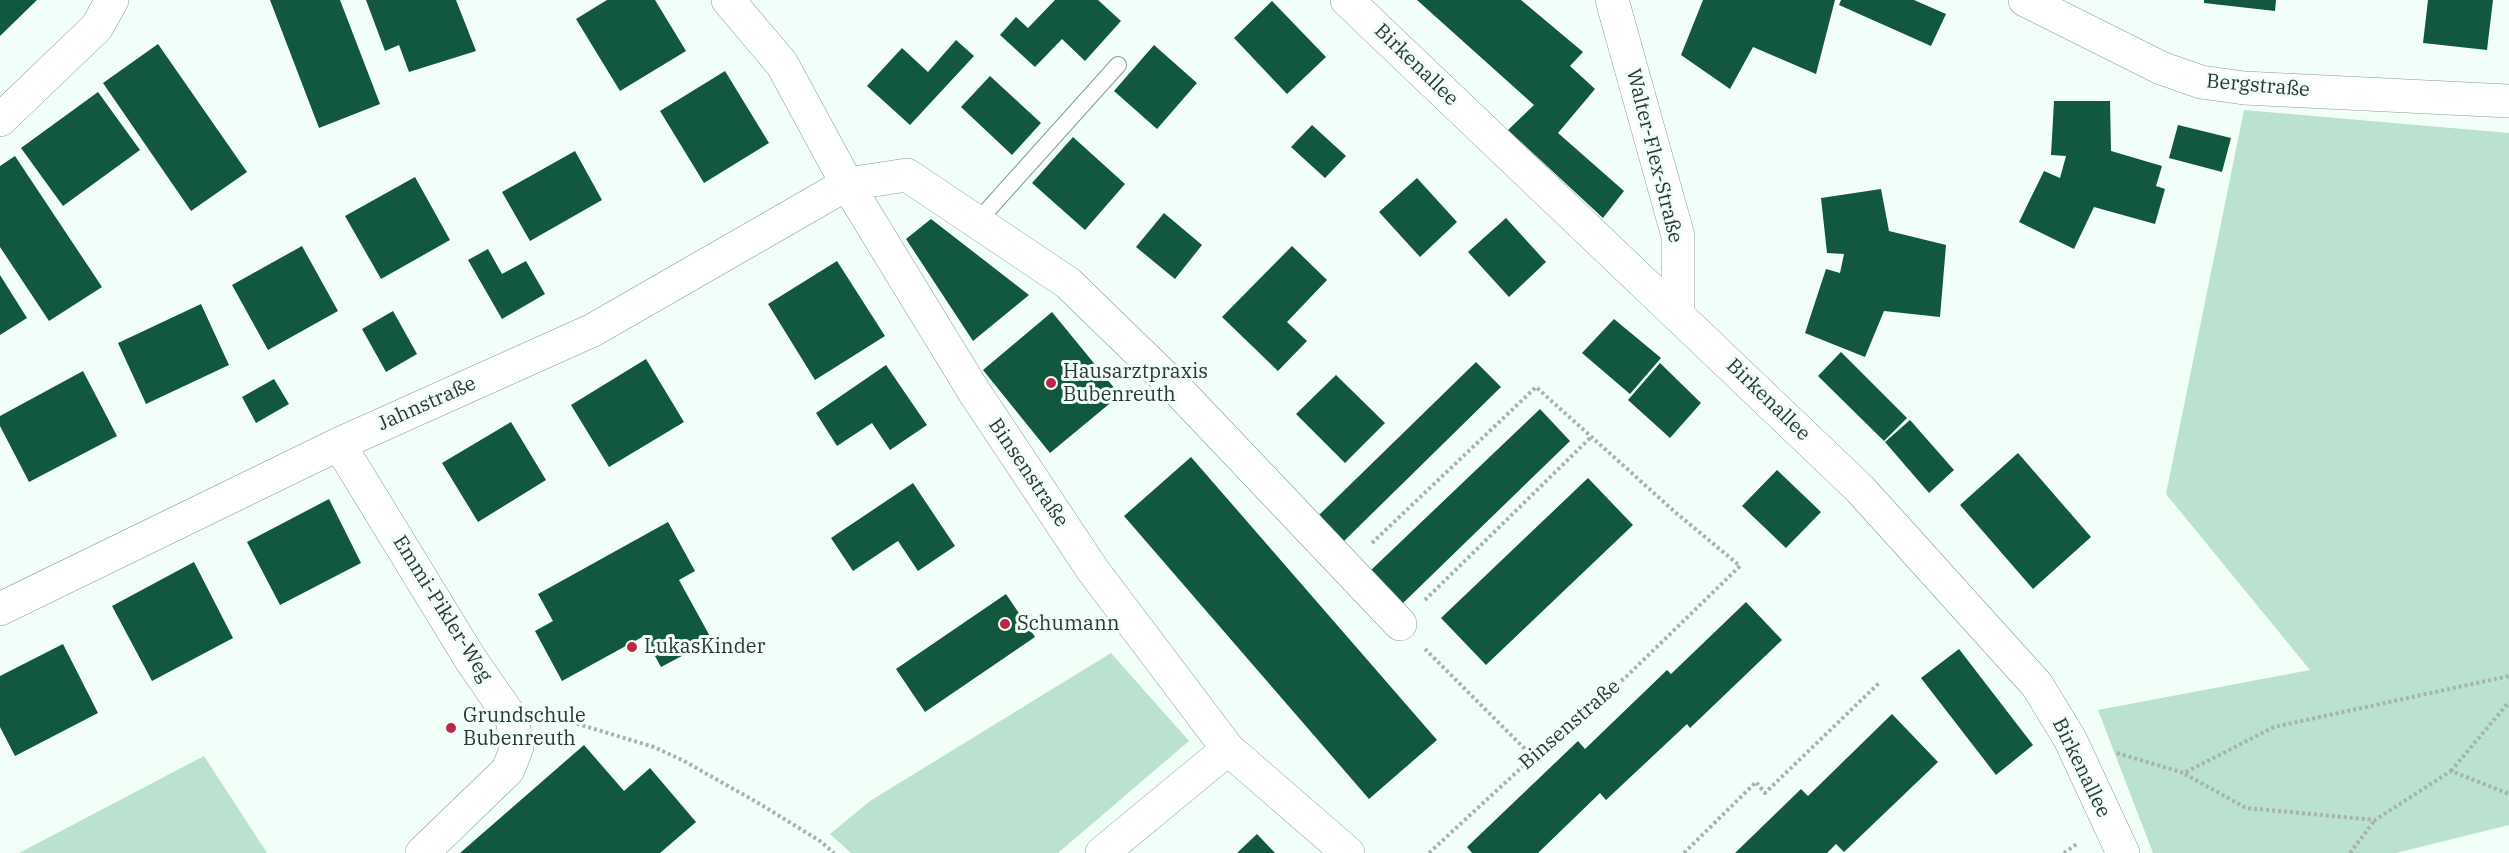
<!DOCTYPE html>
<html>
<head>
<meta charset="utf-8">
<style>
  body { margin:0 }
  canvas { display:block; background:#f2fef8 }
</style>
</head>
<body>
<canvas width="2509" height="853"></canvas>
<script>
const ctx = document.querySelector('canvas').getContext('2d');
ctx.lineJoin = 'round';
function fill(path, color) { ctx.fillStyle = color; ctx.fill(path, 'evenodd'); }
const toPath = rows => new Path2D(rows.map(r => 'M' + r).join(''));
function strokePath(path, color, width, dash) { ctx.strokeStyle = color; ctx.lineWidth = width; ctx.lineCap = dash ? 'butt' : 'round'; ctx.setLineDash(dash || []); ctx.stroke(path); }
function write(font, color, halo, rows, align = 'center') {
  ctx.font = font + ' "IBM Plex Serif",serif'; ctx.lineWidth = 6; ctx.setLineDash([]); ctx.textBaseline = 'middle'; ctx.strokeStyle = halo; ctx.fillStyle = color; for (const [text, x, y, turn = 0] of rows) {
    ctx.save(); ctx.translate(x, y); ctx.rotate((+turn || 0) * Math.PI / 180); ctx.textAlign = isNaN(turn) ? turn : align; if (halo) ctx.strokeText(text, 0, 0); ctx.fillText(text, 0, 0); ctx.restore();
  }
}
const green = toPath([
  [2244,110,2509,133,2509,825,2396,853,2153,853,2098,710,2310,670,2166,494],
  [1111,653,1189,741,1058,853,851,853,830,834,870,801],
  [204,756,267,853,19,853]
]);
const building = toPath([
  [0,0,37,0,0,36],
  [270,0,340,0,380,104,319,128],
  [366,0,456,0,476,51,409,72,399,45,385,51],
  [607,0,655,0,686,51,620,91,576,19],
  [1055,0,1098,0,1121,21,1085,61,1062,39,1035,67,1000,35,1016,17,1028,28],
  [1417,0,1521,0,1583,52,1570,66,1595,89,1558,133,1624,191,1603,218,1508,130,1534,105],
  [1703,0,1835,0,1816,74,1753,47,1730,89,1681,55],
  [1841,0,1914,0,1946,14,1931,46,1839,5],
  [2204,0,2276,0,2275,11,2204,3],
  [2428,0,2493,0,2487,50,2423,43],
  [1272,1,1326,57,1287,94,1234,38],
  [956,40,974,56,910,125,867,86,902,48,928,72],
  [158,44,247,172,191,211,103,83],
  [1154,45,1197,83,1157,129,1114,91],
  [725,71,769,143,704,183,660,111],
  [990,76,1041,123,1012,155,961,107],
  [98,92,140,150,63,206,21,148],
  [2054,101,2110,101,2111,151,2162,166,2156,186,2165,189,2155,224,2094,207,2074,249,2019,222,2044,171,2060,178,2066,156,2051,155],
  [1312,125,1346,156,1325,178,1291,147],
  [2178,125,2231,138,2222,172,2169,158],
  [1073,137,1125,184,1085,230,1032,183],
  [575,151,602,200,530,241,502,192],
  [15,156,102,287,49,321,0,247,0,166],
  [415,177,450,240,381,279,345,216],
  [1417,178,1457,222,1420,257,1379,212],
  [1881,189,1889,231,1946,245,1940,317,1884,311,1865,357,1805,333,1826,269,1840,273,1844,254,1827,253,1821,198],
  [1164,213,1202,245,1175,279,1136,247],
  [1506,218,1546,262,1509,297,1468,252],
  [931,219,1029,295,973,341,906,239],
  [302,246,338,311,268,350,232,285],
  [1292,246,1327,280,1287,322,1307,341,1278,371,1222,317],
  [488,249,502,274,526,261,545,294,502,319,468,260],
  [837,261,885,336,815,380,768,304],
  [0,275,27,318,0,335],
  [201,304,229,365,146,404,118,343],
  [393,311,417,354,386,372,362,329],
  [1052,312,1120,395,1050,453,983,370],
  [1614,319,1661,358,1630,394,1582,353],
  [1841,352,1907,418,1884,441,1818,376],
  [646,359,684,422,609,467,571,405],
  [1476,362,1501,387,1343,542,1318,516],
  [1660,363,1701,403,1670,438,1628,400],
  [886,365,927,425,890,450,872,423,837,446,816,413],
  [83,371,117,436,29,482,0,426,0,416],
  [1336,375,1385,423,1345,463,1296,414],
  [274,379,289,404,256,423,242,397],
  [1540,409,1570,441,1401,605,1369,572],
  [1910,420,1954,470,1929,493,1885,442],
  [511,422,546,480,478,522,442,463],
  [2018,453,2091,537,2033,589,1960,505],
  [1191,457,1437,740,1369,799,1124,516],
  [1777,470,1821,512,1786,548,1742,506],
  [1588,478,1633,525,1486,665,1441,618],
  [913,483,955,546,918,571,898,541,853,571,831,538],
  [329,499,361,563,280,605,247,542],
  [668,522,695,571,679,580,712,640,661,667,644,636,562,681,535,631,553,621,538,594],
  [194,562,233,638,152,681,112,606],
  [1006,594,1035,637,925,712,896,669],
  [1746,602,1782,640,1690,728,1687,724,1606,800,1600,793,1538,853,1472,853,1467,847,1578,741,1585,749,1667,670,1671,674],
  [63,644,98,713,15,756,0,727,0,676],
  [1959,649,2033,745,1996,775,1921,678],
  [1892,714,1938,762,1844,852,1836,844,1827,853,1735,853,1801,789,1808,796],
  [584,745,624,791,650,768,696,822,660,853,460,853],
  [1257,834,1275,853,1237,853]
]);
const path = toPath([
  [1372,543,1536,387,1675,512,1740,566,1628,675,1533,757,1429,853],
  [1425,600,1591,437],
  [1425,649,1533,757],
  [548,715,654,747,684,761,760,804,820,841,834,853],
  [2117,753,2184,773,2274,727,2509,676],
  [2451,771,2509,702],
  [2185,774,2246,808,2375,820,2451,771,2509,794],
  [1684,853,1756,782,1765,793,1879,683],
  [2064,853,2078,843],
  [2350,853,2375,820]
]);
const service = toPath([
  [977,222,1118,65]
]);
const minor = toPath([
  [728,0,782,64,847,184,973,390,1092,569,1228,749,1348,853],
  [1347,0,1860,489,2037,685,2070,739,2123,853],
  [1612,0,1678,236,1678,315],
  [2025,0,2161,68,2201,82,2244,88,2509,101],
  [0,120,97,27,112,0],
  [339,444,471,660,512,719,517,747,508,770,422,853],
  [0,609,339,444,593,330,847,184,907,175,1068,283,1175,387,1400,624],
  [1102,853,1228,749]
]);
const markers = [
  [1051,383,6,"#b92847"],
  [1005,624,6,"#b92847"],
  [632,647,6,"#b92847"],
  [451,728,6,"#b92847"]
];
const streetNames = [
  ["Birkenallee",1416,65,44],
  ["Bergstraße",2258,86,5],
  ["Walter-Flex-Straße",1654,156,76],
  ["Birkenallee",1768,400,44],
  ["Jahnstraße",427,404,-24],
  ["Binsenstraße",1028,473,56],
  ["Emmi-Pikler-Weg",442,609,58],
  ["Binsenstraße",1570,725,-41],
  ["Birkenallee",2081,768,64]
];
const poiNames = [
  ["Hausarztpraxis",1063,372],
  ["Bubenreuth",1063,395],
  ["Schumann",1017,624],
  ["LukasKinder",644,647],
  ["Grundschule",463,716],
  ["Bubenreuth",463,739]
];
fill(green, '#bae2cf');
fill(building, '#11583f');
strokePath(service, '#829f91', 18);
strokePath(minor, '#829f91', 34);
strokePath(path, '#a7b3ad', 4, [3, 3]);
strokePath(service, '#fff', 16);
strokePath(minor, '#fff', 33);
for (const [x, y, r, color] of markers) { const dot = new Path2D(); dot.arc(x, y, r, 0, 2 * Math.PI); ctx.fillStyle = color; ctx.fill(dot); strokePath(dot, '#f2fef8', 2); }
write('20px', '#2c3832', '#f2fef8', streetNames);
write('20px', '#2c3832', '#f2fef8', poiNames, 'left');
</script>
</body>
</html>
